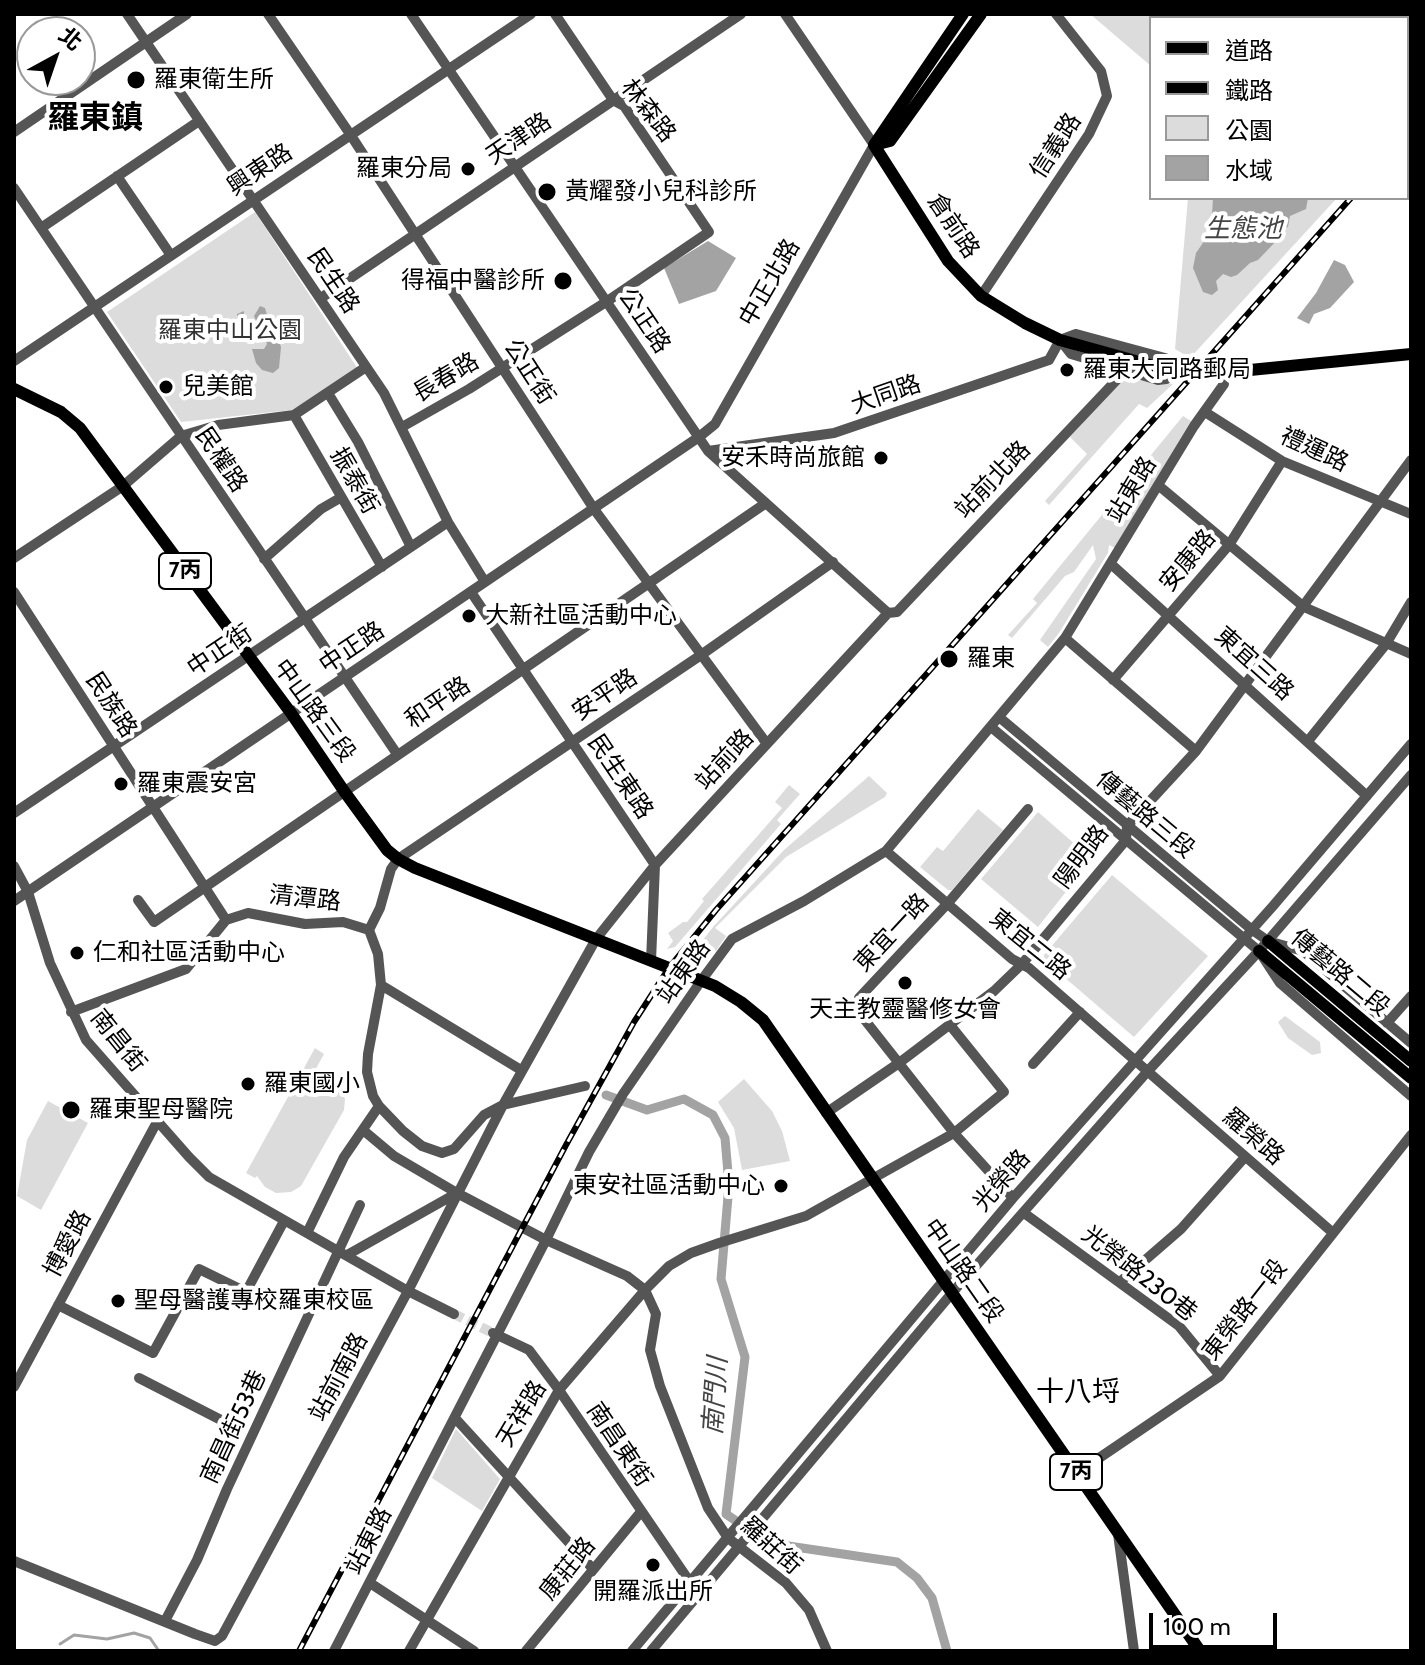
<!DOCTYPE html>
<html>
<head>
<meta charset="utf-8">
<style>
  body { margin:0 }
  #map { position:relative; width:1425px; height:1665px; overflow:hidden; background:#fff; font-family:Cabin,"Noto Sans TC",sans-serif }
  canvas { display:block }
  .frame { position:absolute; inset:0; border:16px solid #000; pointer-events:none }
  .legend { position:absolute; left:1149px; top:16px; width:260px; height:184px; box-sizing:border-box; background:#fff; border:2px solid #999; margin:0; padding:10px 14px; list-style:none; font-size:24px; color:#000 }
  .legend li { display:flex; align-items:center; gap:16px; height:40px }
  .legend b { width:40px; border:2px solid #999 }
  .north { position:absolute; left:16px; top:16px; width:80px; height:80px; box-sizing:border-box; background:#fff; border:2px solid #999; border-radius:50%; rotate:40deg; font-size:22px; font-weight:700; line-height:32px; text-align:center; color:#000 }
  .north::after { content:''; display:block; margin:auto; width:28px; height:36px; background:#000; clip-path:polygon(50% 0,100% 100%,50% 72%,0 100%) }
  .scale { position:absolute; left:1149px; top:1613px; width:128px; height:36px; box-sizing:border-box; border:4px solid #000; border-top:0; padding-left:10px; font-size:24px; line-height:28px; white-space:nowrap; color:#000; -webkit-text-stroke:6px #fff; paint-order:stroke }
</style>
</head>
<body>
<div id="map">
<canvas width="1425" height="1665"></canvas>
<div class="frame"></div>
<ul class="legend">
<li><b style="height:10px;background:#000"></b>道路</li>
<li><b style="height:10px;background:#000"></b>鐵路</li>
<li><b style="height:22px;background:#dcdcdc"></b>公園</li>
<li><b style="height:22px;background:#a3a3a3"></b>水域</li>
</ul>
<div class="north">北</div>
<div class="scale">100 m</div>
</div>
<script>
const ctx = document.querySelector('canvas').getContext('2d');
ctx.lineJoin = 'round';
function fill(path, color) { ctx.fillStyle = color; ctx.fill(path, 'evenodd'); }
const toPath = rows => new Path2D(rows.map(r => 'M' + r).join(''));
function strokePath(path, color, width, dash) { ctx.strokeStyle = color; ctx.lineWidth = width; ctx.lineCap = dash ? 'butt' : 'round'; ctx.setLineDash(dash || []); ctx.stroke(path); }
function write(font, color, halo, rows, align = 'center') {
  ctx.font = font + ' Cabin,"Noto Sans TC",sans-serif'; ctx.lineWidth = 8; ctx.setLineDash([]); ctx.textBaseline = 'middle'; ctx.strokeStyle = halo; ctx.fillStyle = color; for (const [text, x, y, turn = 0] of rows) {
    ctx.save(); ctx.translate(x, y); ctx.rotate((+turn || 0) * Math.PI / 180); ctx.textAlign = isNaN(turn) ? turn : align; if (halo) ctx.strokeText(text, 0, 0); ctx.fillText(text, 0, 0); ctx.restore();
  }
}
const green = toPath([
  [1090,14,1411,14,1411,116,1407,121,1407,18,1151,18,1151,66],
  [1188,198,1337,198,1190,358,1175,349],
  [255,212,358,369,292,410,181,422,107,312],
  [1126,375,1173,384,1147,408,1139,404,1049,505,1045,501,1087,454,1070,437],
  [1183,416,1191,421,1115,548,1109,545,1108,553,1059,633,1048,647,1040,640,1096,559,1093,545,1074,572,1065,576,1012,638,1008,635,1037,603,1033,599],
  [869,776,887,793,885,797,786,857,715,928,726,936,716,951,703,948,695,960,689,958,713,927,784,850],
  [789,785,800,794,777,820,781,824,675,947,667,949,673,941,668,933,683,922,687,922,704,901,702,899,782,808,775,802],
  [978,809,1003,830,952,890,948,890,920,867,937,847,943,851],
  [1038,812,1092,859,1038,927,981,879],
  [1112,875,1208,956,1134,1037,1043,959,1044,955],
  [1285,1016,1320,1042,1321,1053,1312,1055,1288,1038,1278,1022],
  [315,1048,324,1054,313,1074,331,1078,340,1086,345,1099,344,1110,301,1186,291,1192,276,1193,265,1187,257,1176,255,1178,246,1173],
  [744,1079,772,1111,782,1131,790,1161,742,1170,734,1128,718,1102],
  [48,1101,88,1123,41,1210,17,1196,27,1140],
  [456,1429,500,1479,482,1511,432,1478]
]);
const water = toPath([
  [1279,14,1411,14,1411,93,1407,98,1407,18,1283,18],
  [1213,198,1308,198,1306,209,1290,216,1288,227,1279,229,1279,238,1258,260,1250,263,1237,275,1231,277,1223,274,1216,281,1218,290,1212,295,1203,292,1193,268,1196,253,1211,231],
  [708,241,736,258,716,291,679,304,664,268],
  [1334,260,1345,265,1354,282,1330,308,1314,314,1309,324,1297,318,1316,293],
  [260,306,265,308,271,329,277,335,281,347,279,368,273,373,262,370,256,363,252,349,264,349,267,344,264,335,259,335,255,341,247,340,242,336,241,321,237,318,237,314,244,311,244,320,255,325,257,323,254,316]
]);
const stream = toPath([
  [60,1644,74,1635,107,1639,134,1633,150,1638,159,1651]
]);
const canal = toPath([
  [606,1095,647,1110,684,1099,713,1115,725,1138,729,1185,721,1279,745,1357,726,1514,768,1543,897,1562,917,1578,932,1598,947,1651]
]);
const minorTunnel = toPath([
  [454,1314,493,1333]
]);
const majorTunnel = toPath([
  [1161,368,1197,375,1240,371]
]);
const minor = toPath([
  [127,14,384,393,448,522,485,582],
  [268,14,350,134,594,509,767,744],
  [411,14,708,451,888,613],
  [14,132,187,14],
  [117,176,170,254],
  [14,188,397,754],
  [41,228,199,121],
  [981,296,1089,134,1107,96,1101,71,1056,14],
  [321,298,741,14],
  [1076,334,1165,358,1171,362,1166,379,1158,380,1071,354,1060,340,1076,334],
  [14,361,531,14],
  [328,393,358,442,411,547],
  [1205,412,1282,461,1411,514],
  [294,415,382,567],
  [402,427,469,389,606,302,709,232,624,106,613,100,555,14],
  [708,451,834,433,1049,360,1060,340],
  [1158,485,1304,607,1411,654],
  [14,558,123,486,181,436,218,425,294,415,366,367],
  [264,559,321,509,340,498],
  [1111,564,1367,796],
  [14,592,226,920],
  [471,592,655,865,651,961],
  [888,613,897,612,1126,370],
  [1065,638,1196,751],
  [1113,680,1229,545,1282,461],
  [999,717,1251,929,1268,941,1303,951,1411,1043],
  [991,727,1259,951,1280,983,1411,1096],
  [1308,741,1386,644,1411,602],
  [14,813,448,522],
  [886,851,1012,959,1029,968,1332,1232],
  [14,866,28,892,50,963,86,1040,189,1157,209,1177,408,1291,454,1314],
  [138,900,154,922,766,503],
  [14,901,699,437,715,424,874,145,785,14],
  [369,930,380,908,391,869,398,859,701,655,833,562],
  [369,930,378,954,381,985,368,1054,367,1072,373,1096,379,1106,403,1131,422,1146,442,1153,454,1149,484,1115,503,1105,585,1086],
  [381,985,521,1070],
  [71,1012,186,969,226,920,248,913,305,924,343,922,369,930],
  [1387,1023,1411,996],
  [1033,1064,1080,1012],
  [826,1113,899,1063,994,991,1022,964,1126,840,1127,826,1196,751,1411,460],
  [363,1130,394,1156,457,1193,546,1240,627,1276,645,1290,656,1314,650,1350,660,1386,708,1508,728,1538,786,1583,809,1610,827,1651],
  [1013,1198,954,1133,857,1010,859,998,948,903,1028,809],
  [1024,1213,1179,1326,1220,1376],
  [307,1233,344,1157,379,1106],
  [347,1255,457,1193],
  [1121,1281,1181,1229,1245,1157],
  [58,1305,153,1353,199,1269,246,1292,284,1221],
  [493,1333,529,1350,559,1390,694,1588],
  [139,1378,221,1420],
  [14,1387,158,1120],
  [455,1418,593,1569],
  [1077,1473,1220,1376,1411,1135],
  [1118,1534,1134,1651],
  [14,1561,195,1634,215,1641,222,1636,408,1291,503,1105,596,939,655,865,888,613],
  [370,1583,474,1651],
  [165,1621,197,1560,227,1489,360,1205],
  [334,1651,546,1240,589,1152,623,1094,701,981,732,939,804,901,886,851,1065,638,1194,426,1224,384],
  [409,1651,559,1390,645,1290,669,1266,691,1253,719,1243,806,1216,954,1133,1004,1092,950,1025],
  [526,1651,640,1513],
  [632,1651,1013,1198,1273,906,1411,744],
  [651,1651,952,1293,1147,1072,1259,951,1411,775]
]);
const major = toPath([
  [874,145,948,261,981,296,1025,323,1060,340,1161,368],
  [874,145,890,141,981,14],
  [874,145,963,14],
  [1240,371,1411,354],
  [14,389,61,412,80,428,291,713,344,791,387,850,398,859,415,868,715,986,741,1002,763,1020,1200,1651],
  [1268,941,1411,1061],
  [1259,951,1411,1078]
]);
const rail = toPath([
  [1407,126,1411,121],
  [299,1651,566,1145,634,1022,669,968,716,910,1351,198]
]);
const markers = [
  [136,80,10,"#000"],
  [468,169,8,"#000"],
  [547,192,10,"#000"],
  [563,281,10,"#000"],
  [1067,370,8,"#000"],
  [166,387,8,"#000"],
  [881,458,8,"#000"],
  [469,616,8,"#000"],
  [949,659,10,"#000"],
  [121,784,8,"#000"],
  [77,953,8,"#000"],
  [905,983,8,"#000"],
  [248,1084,8,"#000"],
  [71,1110,10,"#000"],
  [781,1186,8,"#000"],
  [118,1301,8,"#000"],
  [653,1565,8,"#000"]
];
const shields = [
  [185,571,52],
  [1076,1472,52]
];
const shieldNames = [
  ["7丙",185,571],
  ["7丙",1076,1472]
];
const poiNames = [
  ["羅東衛生所",154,80],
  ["羅東分局",452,169,"right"],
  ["黃耀發小兒科診所",565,192],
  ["得福中醫診所",545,281,"right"],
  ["羅東大同路郵局",1083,370],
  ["兒美館",182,387],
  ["安禾時尚旅館",865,458,"right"],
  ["大新社區活動中心",485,616],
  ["羅東",967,659],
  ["羅東震安宮",137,784],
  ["仁和社區活動中心",93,953],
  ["天主教靈醫修女會",905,1010,"center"],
  ["羅東國小",264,1084],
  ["羅東聖母醫院",89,1110],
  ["東安社區活動中心",765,1186,"right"],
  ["聖母醫護專校羅東校區",134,1301],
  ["開羅派出所",653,1592,"center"]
];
const streetNames = [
  ["林森路",648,111,52],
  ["天津路",519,139,-34],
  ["信義路",1056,146,-57],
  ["興東路",260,170,-34],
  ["倉前路",953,226,56],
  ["民生路",333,281,56],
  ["中正北路",770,283,-60],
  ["公正路",644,321,56],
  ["公正街",529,372,57],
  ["長春路",446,378,-31],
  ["大同路",886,395,-19],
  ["禮運路",1314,450,25],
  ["民權路",221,460,56],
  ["站前北路",993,480,-46],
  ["振泰街",354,481,60],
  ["站東路",1132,490,-59],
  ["安康路",1188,561,-50],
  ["中正路",352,648,-34],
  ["中正街",220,651,-34],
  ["東宜三路",1254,664,42],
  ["安平路",605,695,-34],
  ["和平路",438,703,-34],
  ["民族路",111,705,57],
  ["中山路三段",314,711,54],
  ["站前路",725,760,-47],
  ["民生東路",620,777,56],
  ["傳藝路三段",1145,815,40],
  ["陽明路",1082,857,-53],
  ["清潭路",305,899,6],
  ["東宜一路",892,933,-47],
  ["東宜二路",1030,945,39],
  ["站東路",684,972,-54],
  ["傳藝路二段",1340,973,40],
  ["南昌街",118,1041,51],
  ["羅榮路",1253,1137,41],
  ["光榮路",1002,1181,-49],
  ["博愛路",68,1244,-62],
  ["中山路二段",963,1271,55],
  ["光榮路230巷",1139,1274,38],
  ["東榮路一段",1245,1310,-52],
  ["站前南路",339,1377,-62],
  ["天祥路",522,1414,-59],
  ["南昌街53巷",234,1427,-65],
  ["南昌東街",619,1445,56],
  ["站東路",369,1541,-63],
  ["羅莊街",771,1546,42],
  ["康莊路",568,1569,-51]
];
const parkNames = [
  ["羅東中山公園",230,331]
];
const waterNames = [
  ["生態池",1243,229],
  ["南門川",716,1396,-86]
];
const quarterNames = [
  ["十八埒",1078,1393]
];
const districtNames = [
  ["羅東鎮",95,119]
];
fill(green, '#dcdcdc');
fill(water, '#a3a3a3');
strokePath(stream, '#a3a3a3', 3);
strokePath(canal, '#a3a3a3', 9);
strokePath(minorTunnel, '#d9d9d9', 10, [10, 5]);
strokePath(majorTunnel, '#d9d9d9', 12, [12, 6]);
strokePath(minor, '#555', 10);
strokePath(major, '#000', 12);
strokePath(rail, '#000', 6);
strokePath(rail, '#fff', 3, [9]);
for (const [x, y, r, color] of markers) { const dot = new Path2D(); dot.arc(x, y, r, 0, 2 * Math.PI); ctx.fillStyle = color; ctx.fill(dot); strokePath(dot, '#fff', 3); }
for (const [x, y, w] of shields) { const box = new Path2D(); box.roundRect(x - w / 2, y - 18, w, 36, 6); ctx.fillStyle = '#fff'; ctx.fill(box); strokePath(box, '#000', 2); }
write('bold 22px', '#000', null, shieldNames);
write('24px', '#000', '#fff', poiNames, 'left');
write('24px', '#000', '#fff', streetNames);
write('24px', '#333', '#fff', parkNames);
write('italic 26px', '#444', '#fff', waterNames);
write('28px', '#000', '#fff', quarterNames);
write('bold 32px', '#000', '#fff', districtNames);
</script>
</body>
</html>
